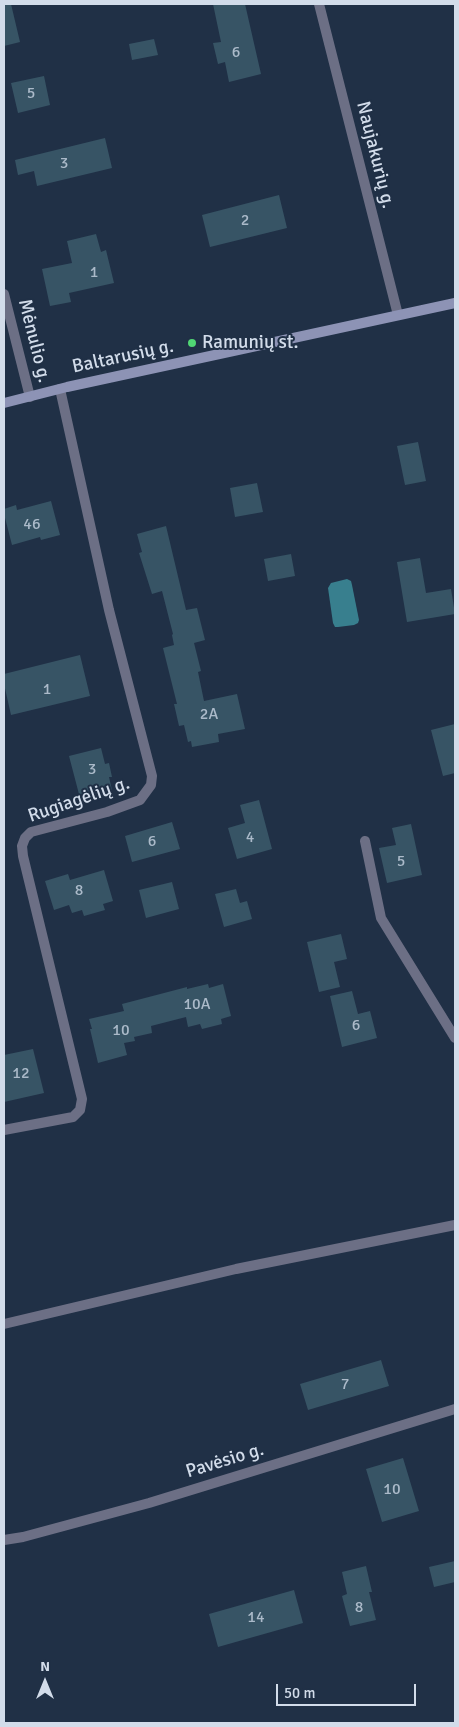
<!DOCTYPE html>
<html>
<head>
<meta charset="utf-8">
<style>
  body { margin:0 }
  #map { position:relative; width:459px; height:1727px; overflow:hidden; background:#203046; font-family:Signika,sans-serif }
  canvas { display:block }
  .frame { position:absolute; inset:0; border:5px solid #d2dcea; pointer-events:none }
  .north { position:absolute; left:20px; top:1657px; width:50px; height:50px; -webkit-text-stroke:4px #203046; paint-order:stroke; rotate:0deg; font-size:14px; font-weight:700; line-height:20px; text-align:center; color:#d2dcea }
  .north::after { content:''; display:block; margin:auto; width:18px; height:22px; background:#d2dcea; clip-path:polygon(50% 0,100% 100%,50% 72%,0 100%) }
  .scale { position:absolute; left:276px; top:1684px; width:140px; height:22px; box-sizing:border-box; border:2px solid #d2dcea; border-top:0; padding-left:6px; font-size:15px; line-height:18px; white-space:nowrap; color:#d2dcea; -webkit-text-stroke:4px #203046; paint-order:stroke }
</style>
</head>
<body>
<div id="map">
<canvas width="459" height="1727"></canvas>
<div class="frame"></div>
<div class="north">N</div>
<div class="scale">50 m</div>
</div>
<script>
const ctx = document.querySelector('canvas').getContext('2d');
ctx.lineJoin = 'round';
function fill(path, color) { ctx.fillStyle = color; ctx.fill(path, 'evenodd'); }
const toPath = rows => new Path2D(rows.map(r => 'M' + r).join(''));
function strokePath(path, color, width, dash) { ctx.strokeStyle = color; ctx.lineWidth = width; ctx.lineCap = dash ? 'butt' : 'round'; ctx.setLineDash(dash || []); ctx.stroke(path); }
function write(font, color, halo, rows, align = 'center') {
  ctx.font = font + ' Signika,sans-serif'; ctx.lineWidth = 4; ctx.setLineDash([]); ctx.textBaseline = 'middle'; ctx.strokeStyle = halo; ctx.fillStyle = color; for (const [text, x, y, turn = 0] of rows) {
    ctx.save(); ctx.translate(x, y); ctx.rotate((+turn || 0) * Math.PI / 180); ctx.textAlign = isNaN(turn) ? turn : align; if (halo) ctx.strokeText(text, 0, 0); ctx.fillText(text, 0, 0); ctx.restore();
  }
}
const water = toPath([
  [347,579,351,581,352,585,359,620,358,623,354,625,338,627,335,627,333,623,328,588,331,583]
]);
const building = toPath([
  [4,4,11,4,20,42,4,46],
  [213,4,245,4,261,74,229,82,225,62,218,64,213,43,221,42],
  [154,39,158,55,132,60,129,44],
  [44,76,50,105,18,113,11,83],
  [105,138,112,168,37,186,34,171,18,175,15,160],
  [279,195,287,228,210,247,202,215],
  [96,234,101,252,106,250,114,283,69,293,71,302,50,306,42,269,72,263,67,241],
  [418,442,426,481,405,485,397,446],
  [257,483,263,512,235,517,230,488],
  [51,501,60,535,41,540,40,537,12,545,4,514,4,509,16,505,17,510],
  [166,526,186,610,197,608,205,640,194,643,201,671,198,672,204,701,237,694,245,729,218,734,219,742,192,747,191,741,188,742,184,725,179,726,174,704,177,704,163,648,174,645,172,635,173,634,162,591,152,594,139,553,142,552,137,534],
  [291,554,295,576,268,581,264,559],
  [420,558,426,593,451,589,455,614,407,622,397,562],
  [80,655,90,696,11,715,4,684,4,674],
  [455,724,455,773,443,776,431,730],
  [101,748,105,764,109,763,112,777,109,777,112,790,80,798,69,756],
  [259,800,272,849,237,859,228,828,245,823,240,805],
  [172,822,180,849,132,862,125,836],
  [411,824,422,875,387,883,379,848,396,845,392,828],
  [104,870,113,901,103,904,105,910,84,916,82,910,72,913,69,905,54,910,45,881,68,874,70,880],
  [172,882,179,909,146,918,139,890],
  [236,889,240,903,247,901,252,919,224,927,215,894],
  [341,934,347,959,334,962,340,987,319,992,307,942],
  [208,984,209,988,223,984,231,1016,221,1019,222,1024,202,1029,200,1024,188,1027,186,1017,151,1026,152,1033,134,1037,135,1041,124,1043,127,1055,98,1063,90,1029,92,1029,89,1019,124,1011,122,1004,187,987,187,989],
  [352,991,358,1014,370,1011,377,1038,342,1047,330,996],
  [33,1049,44,1093,4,1102,4,1055],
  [381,1360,389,1386,308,1410,300,1384],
  [403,1458,419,1511,382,1522,366,1469],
  [455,1561,455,1582,434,1587,429,1567],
  [366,1566,372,1592,369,1592,376,1620,350,1626,342,1596,347,1594,342,1572],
  [294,1590,303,1623,218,1647,209,1614]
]);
const street = toPath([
  [319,4,398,315],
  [4,294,30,397],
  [365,841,381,918,455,1038],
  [4,1130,73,1117,80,1110,82,1099,23,856,22,846,25,838,31,832,107,812,140,800,151,785,152,776,109,610,60,389],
  [4,1324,236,1269,455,1225],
  [4,1540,23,1537,149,1503,455,1409]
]);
const secondary = toPath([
  [4,403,67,387,455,303]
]);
const markers = [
  [192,343,5,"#50d674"]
];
const numberNames = [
  ["6",236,53],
  ["5",31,94],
  ["3",64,164],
  ["2",245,221],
  ["1",94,273],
  ["46",32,525],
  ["1",47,690],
  ["2A",209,715],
  ["3",92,770],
  ["4",250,838],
  ["6",152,842],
  ["5",401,862],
  ["8",79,891],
  ["10A",197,1005],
  ["6",356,1026],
  ["10",121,1031],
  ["12",21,1074],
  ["7",345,1385],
  ["10",392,1490],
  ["8",359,1608],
  ["14",256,1618]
];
const streetNames = [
  ["Naujakurių g.",375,155,76],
  ["Mėnulio g.",34,341,76],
  ["Baltarusių g.",123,357,-12],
  ["Rugiagėlių g.",79,800,-19],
  ["Pavėsio g.",225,1461,-17]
];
const poiNames = [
  ["Ramunių st.",202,343]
];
fill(water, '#387f8e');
fill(building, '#375465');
strokePath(street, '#6c6f85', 10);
strokePath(secondary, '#8d93b5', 10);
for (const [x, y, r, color] of markers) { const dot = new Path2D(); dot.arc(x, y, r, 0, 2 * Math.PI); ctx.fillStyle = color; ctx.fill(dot); strokePath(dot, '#203046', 2); }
write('16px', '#abbac9', null, numberNames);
write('19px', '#d2dcea', '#203046', streetNames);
write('19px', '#d2dcea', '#203046', poiNames, 'left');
</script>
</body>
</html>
